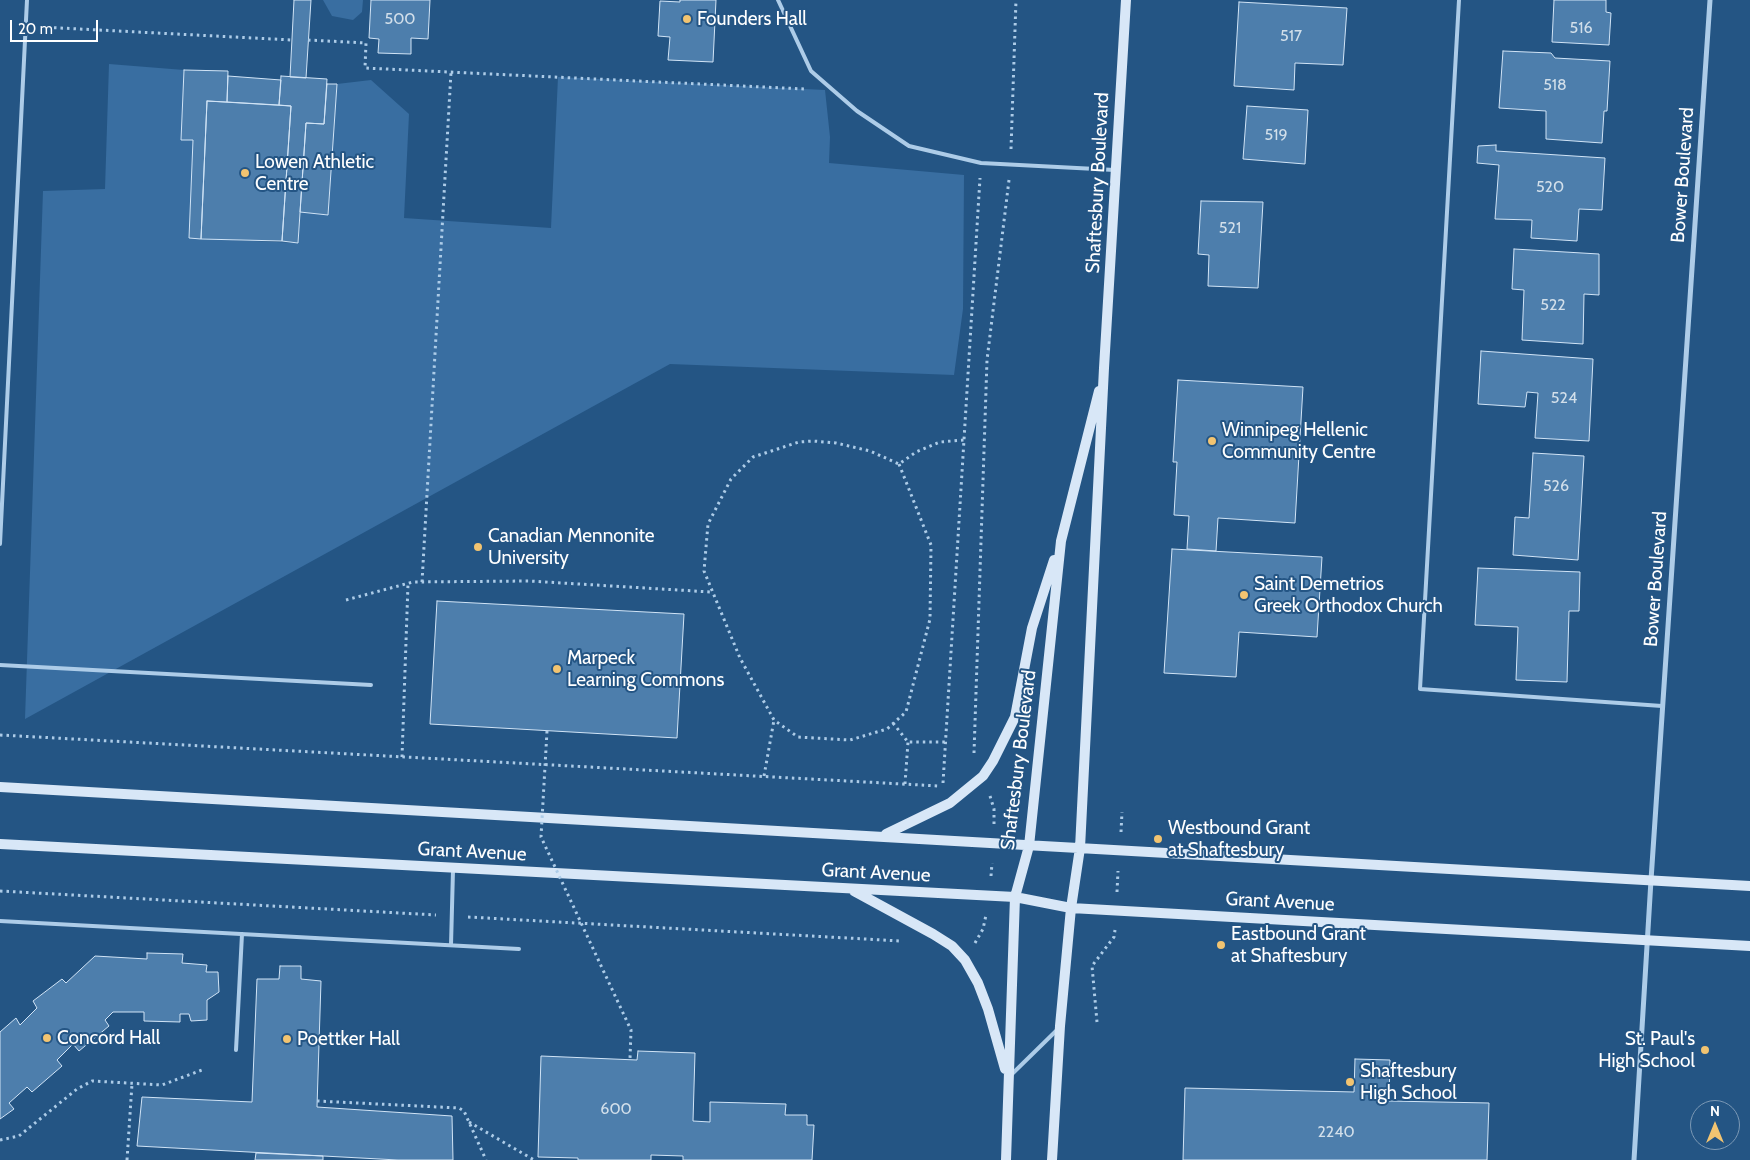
<!DOCTYPE html>
<html>
<head>
<meta charset="utf-8">
<style>
  body { margin:0 }
  #map { position:relative; width:1750px; height:1160px; overflow:hidden; background:#245584; font-family:Cabin,sans-serif }
  canvas { display:block }
  .north { position:absolute; left:1690px; top:1100px; width:50px; height:50px; box-sizing:border-box; background:#245584; border:1px solid #7c99b5; border-radius:50%; rotate:0deg; font-size:14px; font-weight:700; line-height:20px; text-align:center; color:#fff }
  .north::after { content:''; display:block; margin:auto; width:18px; height:22px; background:#f2c471; clip-path:polygon(50% 0,100% 100%,50% 72%,0 100%) }
  .scale { position:absolute; left:10px; top:20px; width:88px; height:22px; box-sizing:border-box; border:2px solid #fff; border-top:0; padding-left:6px; font-size:15px; line-height:18px; white-space:nowrap; color:#fff; -webkit-text-stroke:4px #245584; paint-order:stroke }
</style>
</head>
<body>
<div id="map">
<canvas width="1750" height="1160"></canvas>
<div class="north">N</div>
<div class="scale">20 m</div>
</div>
<script>
const ctx = document.querySelector('canvas').getContext('2d');
ctx.lineJoin = 'round';
function fill(path, color) { ctx.fillStyle = color; ctx.fill(path, 'evenodd'); }
const toPath = rows => new Path2D(rows.map(r => 'M' + r).join(''));
function strokePath(path, color, width, dash) { ctx.strokeStyle = color; ctx.lineWidth = width; ctx.lineCap = dash ? 'butt' : 'round'; ctx.setLineDash(dash || []); ctx.stroke(path); }
function write(font, color, halo, rows, align = 'center') {
  ctx.font = font + ' Cabin,sans-serif'; ctx.lineWidth = 4; ctx.setLineDash([]); ctx.textBaseline = 'middle'; ctx.strokeStyle = halo; ctx.fillStyle = color; for (const [text, x, y, turn = 0] of rows) {
    ctx.save(); ctx.translate(x, y); ctx.rotate((+turn || 0) * Math.PI / 180); ctx.textAlign = isNaN(turn) ? turn : align; if (halo) ctx.strokeText(text, 0, 0); ctx.fillText(text, 0, 0); ctx.restore();
  }
}
const green = toPath([
  [323,0,363,0,362,12,353,20,332,16],
  [109,64,184,70,181,139,193,140,189,238,298,243,300,212,328,215,337,84,371,80,409,114,404,218,551,228,558,77,825,90,830,137,829,163,964,175,963,309,954,375,670,364,25,719,43,191,105,189]
]);
const building = toPath([
  [294,0,311,0,306,78,290,77,294,0],
  [371,0,430,0,428,39,411,38,411,54,378,53,379,39,369,38,371,0],
  [680,0,716,0,713,62,668,60,670,37,658,36,660,1,680,2,680,0],
  [1554,0,1606,0,1606,12,1611,13,1609,45,1552,42,1554,0],
  [1239,2,1347,8,1343,65,1295,63,1294,90,1234,86,1239,2],
  [1503,51,1551,53,1555,58,1610,61,1607,111,1604,111,1602,143,1546,139,1546,111,1499,108,1503,51],
  [184,70,228,71,227,102,207,101,201,239,189,238,193,140,181,140,184,70],
  [228,76,281,80,279,105,227,102,228,76],
  [281,76,327,79,324,124,306,123,298,243,282,241,291,106,279,105,281,76],
  [327,84,337,84,328,215,300,212,306,123,324,124,327,84],
  [207,101,291,106,282,241,201,239,207,101],
  [1247,106,1308,110,1305,164,1243,159,1247,106],
  [1496,145,1496,151,1605,158,1602,210,1579,209,1577,241,1531,238,1532,220,1495,219,1499,165,1477,163,1478,146,1496,145],
  [1201,201,1263,202,1258,288,1208,286,1209,255,1198,254,1201,201],
  [1514,249,1599,254,1599,295,1584,294,1583,344,1522,340,1524,290,1512,289,1514,249],
  [1481,351,1593,359,1589,441,1535,438,1538,393,1527,392,1525,407,1478,404,1481,351],
  [1178,380,1303,387,1295,523,1218,518,1216,551,1187,549,1189,516,1174,515,1177,462,1173,462,1178,380],
  [1533,453,1584,456,1578,560,1513,555,1515,517,1529,518,1533,453],
  [1172,549,1322,557,1317,637,1239,632,1236,677,1164,673,1172,549],
  [1478,568,1580,572,1579,611,1569,611,1567,682,1516,680,1518,627,1475,625,1478,568],
  [437,601,684,614,677,738,430,724,437,601],
  [147,953,183,954,182,963,207,965,206,972,218,972,219,992,207,1000,207,1020,191,1021,189,1014,180,1014,180,1022,144,1021,144,1012,113,1012,105,1020,109,1026,79,1051,73,1044,57,1060,62,1066,32,1092,27,1087,9,1103,14,1109,0,1119,0,1032,16,1018,20,1025,37,1008,33,1001,62,979,66,983,95,956,147,959,147,953],
  [280,966,301,966,301,979,321,981,317,1107,452,1116,453,1160,398,1160,137,1146,142,1097,252,1102,257,979,279,979,280,966],
  [638,1051,695,1053,693,1121,710,1122,710,1102,786,1104,785,1115,807,1115,807,1125,814,1125,812,1160,683,1160,683,1156,651,1155,651,1160,578,1160,578,1158,538,1157,541,1056,637,1060,638,1051],
  [1355,1059,1390,1060,1389,1101,1489,1103,1487,1160,1183,1160,1185,1088,1354,1092,1355,1059],
  [256,1153,323,1156,323,1160,255,1160,256,1153]
]);
const path = toPath([
  [41,27,292,40],
  [308,40,366,43,365,68,805,89],
  [1011,149,1016,0],
  [899,464,931,545,930,619,906,712,887,729,850,740,798,737,774,720,740,658,704,571,708,524,731,479,753,457,799,442,813,441,836,443,870,451,899,464,916,452,940,442,964,440],
  [422,582,451,72],
  [346,600,413,582,529,581,711,592],
  [893,723,908,742,945,742],
  [0,735,939,786],
  [974,753,987,360,1009,180],
  [402,757,408,584],
  [764,776,774,720],
  [943,783,980,178],
  [905,784,908,742],
  [990,796,994,809,994,824],
  [1121,832,1122,812],
  [991,876,992,863],
  [0,891,436,915],
  [1117,892,1118,871],
  [468,917,901,941],
  [975,943,983,929,986,915],
  [1097,1022,1092,966,1114,937,1115,930],
  [317,1101,459,1108,464,1111,486,1160],
  [469,1122,534,1160],
  [0,1140,19,1136,77,1089,92,1081,162,1085,202,1070],
  [127,1160,132,1084]
]);
const lane = toPath([
  [778,0,811,71,857,111,909,146,981,163,1115,170],
  [1459,0,1420,689,1662,706],
  [0,544,27,0],
  [0,665,371,685],
  [0,921,519,949],
  [451,945,453,870],
  [236,1050,242,934],
  [1012,1074,1057,1030]
]);
const street = toPath([
  [1634,1160,1651,880,1710,0]
]);
const secondary = toPath([
  [0,787,1750,886],
  [886,834,950,803,983,776,993,761,1015,717,1032,628,1054,560],
  [0,844,1015,897,1071,908,1750,946],
  [854,891,933,934,952,946,965,960,978,983,988,1009,1005,1069],
  [1006,1160,1015,897,1029,846,1061,541,1099,391],
  [1052,1160,1060,1026,1071,908,1080,848,1104,368,1126,0]
]);
const pathBridge = toPath([
  [547,731,541,837,631,1030,630,1059]
]);
const markers = [
  [687,19,5,"#f2c471"],
  [245,173,5,"#f2c471"],
  [1212,441,5,"#f2c471"],
  [478,547,5,"#f2c471"],
  [1244,595,5,"#f2c471"],
  [557,669,5,"#f2c471"],
  [1158,839,5,"#f2c471"],
  [1221,945,5,"#f2c471"],
  [47,1038,5,"#f2c471"],
  [287,1039,5,"#f2c471"],
  [1705,1050,5,"#f2c471"],
  [1350,1082,5,"#f2c471"]
];
const numberNames = [
  ["500",400,19],
  ["516",1581,28],
  ["517",1291,36],
  ["518",1555,85],
  ["519",1276,135],
  ["520",1550,187],
  ["521",1230,228],
  ["522",1553,305],
  ["524",1564,398],
  ["526",1556,486],
  ["600",616,1109],
  ["2240",1336,1132]
];
const poiNames = [
  ["Founders Hall",697,19],
  ["Lowen Athletic",255,162],
  ["Centre",255,184],
  ["Winnipeg Hellenic",1222,430],
  ["Community Centre",1222,452],
  ["Canadian Mennonite",488,536],
  ["University",488,558],
  ["Saint Demetrios",1254,584],
  ["Greek Orthodox Church",1254,606],
  ["Marpeck",567,658],
  ["Learning Commons",567,680],
  ["Westbound Grant",1168,828],
  ["at Shaftesbury",1168,850],
  ["Eastbound Grant",1231,934],
  ["at Shaftesbury",1231,956],
  ["Concord Hall",57,1038],
  ["Poettker Hall",297,1039],
  ["St. Paul's",1695,1039,"right"],
  ["High School",1695,1061,"right"],
  ["Shaftesbury",1360,1071],
  ["High School",1360,1093]
];
const streetNames = [
  ["Bower Boulevard",1683,175,-86],
  ["Shaftesbury Boulevard",1098,183,-87],
  ["Bower Boulevard",1656,579,-86],
  ["Shaftesbury Boulevard",1019,760,-83],
  ["Grant Avenue",472,852,3],
  ["Grant Avenue",876,873,3],
  ["Grant Avenue",1280,902,3]
];
fill(green, '#396ea1');
fill(building, '#4d7eac');
strokePath(building, '#d1e4f6', 1);
strokePath(path, '#adcce8', 3, [2.5, 4]);
strokePath(lane, '#adcce8', 4);
strokePath(street, '#adcce8', 5);
strokePath(secondary, '#d8e7f7', 10);
strokePath(pathBridge, '#adcce8', 3, [2.5, 4]);
for (const [x, y, r, color] of markers) { const dot = new Path2D(); dot.arc(x, y, r, 0, 2 * Math.PI); ctx.fillStyle = color; ctx.fill(dot); strokePath(dot, '#245584', 2); }
write('16px', '#d2dfea', null, numberNames);
write('19px', '#fff', '#245584', poiNames, 'left');
write('19px', '#fff', '#245584', streetNames);
</script>
</body>
</html>
